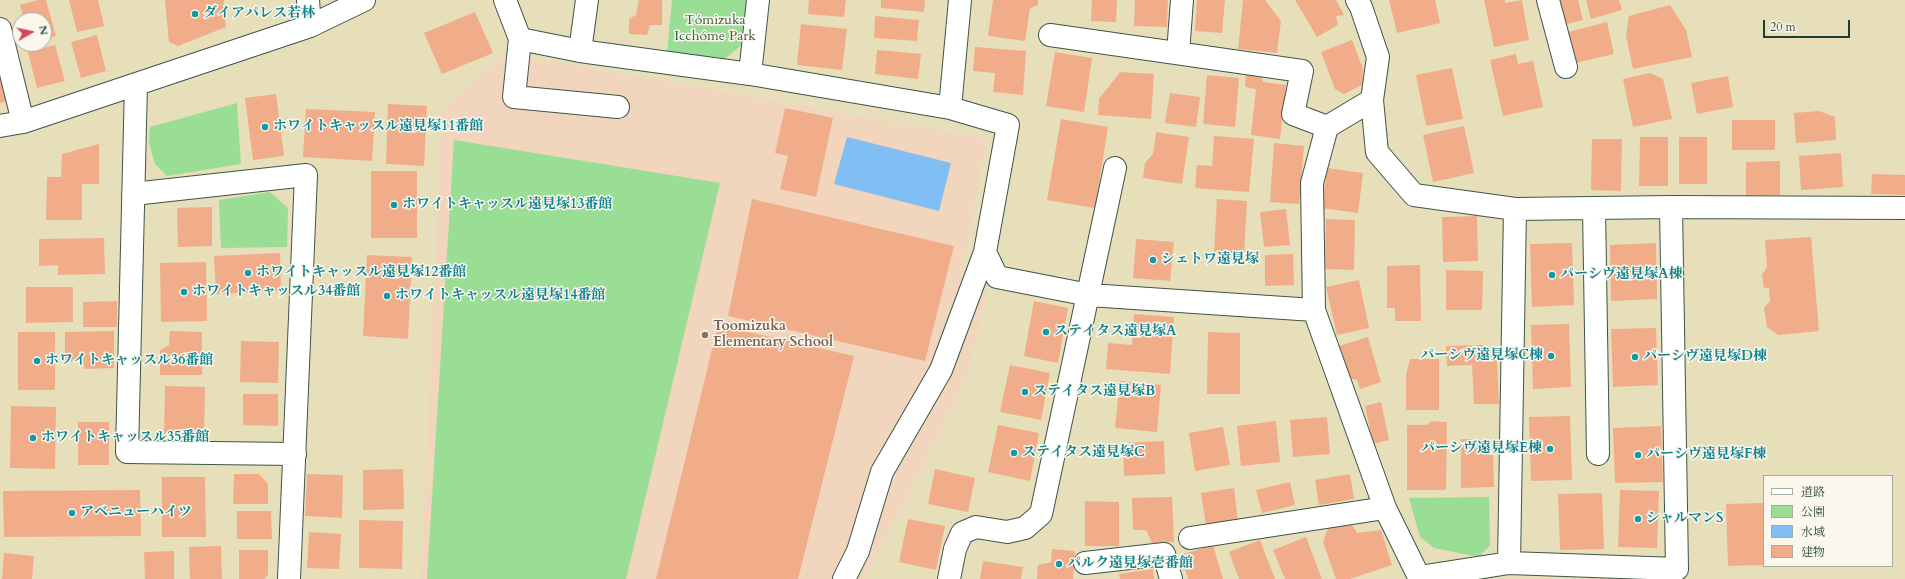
<!DOCTYPE html>
<html>
<head>
<meta charset="utf-8">
<style>
  body { margin:0 }
  #map { position:relative; width:1905px; height:579px; overflow:hidden; background:#e6dfba; font-family:Cardo,"Noto Serif JP",serif }
  canvas { display:block }
  .legend { position:absolute; left:1763px; top:475px; width:130px; height:92px; box-sizing:border-box; background:#fbf7ec; border:1px solid #a3ada2; margin:0; padding:5px 7px; list-style:none; font-size:12px; color:#1f3d34 }
  .legend li { display:flex; align-items:center; gap:8px; height:20px }
  .legend b { width:20px; border:1px solid #a3ada2 }
  .north { position:absolute; left:12px; top:12px; width:40px; height:40px; box-sizing:border-box; background:#fbf7ec; border:1px solid #a3ada2; border-radius:50%; rotate:81deg; font-size:11px; font-weight:700; line-height:16px; text-align:center; color:#1f3d34 }
  .north::after { content:''; display:block; margin:auto; width:14px; height:18px; background:#d1495b; clip-path:polygon(50% 0,100% 100%,50% 72%,0 100%) }
  .scale { position:absolute; left:1763px; top:20px; width:87px; height:18px; box-sizing:border-box; border:2px solid #1f3d34; border-top:0; padding-left:5px; font-size:12px; line-height:14px; white-space:nowrap; color:#1f3d34; -webkit-text-stroke:3px #fbf7ec; paint-order:stroke }
</style>
</head>
<body>
<div id="map">
<canvas width="1905" height="579"></canvas>
<ul class="legend">
<li><b style="height:5px;background:#fff"></b>道路</li>
<li><b style="height:11px;background:#9add94"></b>公園</li>
<li><b style="height:11px;background:#80bef3"></b>水域</li>
<li><b style="height:11px;background:#f1ad89"></b>建物</li>
</ul>
<div class="north">N</div>
<div class="scale">20 m</div>
</div>
<script>
const ctx = document.querySelector('canvas').getContext('2d');
ctx.lineJoin = 'round';
function fill(path, color) { ctx.fillStyle = color; ctx.fill(path, 'evenodd'); }
const toPath = rows => new Path2D(rows.map(r => 'M' + r).join(''));
function strokePath(path, color, width, dash) { ctx.strokeStyle = color; ctx.lineWidth = width; ctx.lineCap = dash ? 'butt' : 'round'; ctx.setLineDash(dash || []); ctx.stroke(path); }
function write(font, color, halo, rows, align = 'center') {
  ctx.font = font + ' Cardo,"Noto Serif JP",serif'; ctx.lineWidth = 3; ctx.setLineDash([]); ctx.textBaseline = 'middle'; ctx.strokeStyle = halo; ctx.fillStyle = color; for (const [text, x, y, turn = 0] of rows) {
    ctx.save(); ctx.translate(x, y); ctx.rotate((+turn || 0) * Math.PI / 180); ctx.textAlign = isNaN(turn) ? turn : align; if (halo) ctx.strokeText(text, 0, 0); ctx.fillText(text, 0, 0); ctx.restore();
  }
}
const built = toPath([
  [506,53,987,139,960,282,988,292,966,379,865,579,421,579,442,109]
]);
const green = toPath([
  [672,0,747,0,745,42,725,59,667,53],
  [237,103,241,164,167,176,155,164,149,143,150,127],
  [454,140,720,183,626,579,427,579],
  [270,192,288,208,287,247,221,248,219,200],
  [1489,497,1490,545,1479,557,1434,548,1420,537,1409,498]
]);
const water = toPath([
  [847,137,951,163,939,211,834,184]
]);
const building = toPath([
  [38,0,46,0,56,36,44,40,44,20,24,20,20,5],
  [69,0,98,0,104,26,77,32],
  [165,0,224,0,226,27,178,46,169,42],
  [639,0,662,0,662,25,650,25,647,35,629,34,629,19,636,15],
  [809,0,846,0,844,17,808,14],
  [881,0,925,0,924,12,881,8],
  [993,0,1038,0,1038,5,1030,8,1025,41,988,36],
  [1092,0,1117,0,1116,22,1091,21],
  [1135,0,1168,0,1167,27,1134,26],
  [1197,0,1225,0,1222,33,1195,31],
  [1243,0,1265,0,1281,21,1277,53,1238,49],
  [1295,0,1336,0,1344,15,1336,16,1338,25,1317,37],
  [1389,0,1435,0,1440,23,1397,33],
  [1484,0,1505,0,1505,3,1522,0,1529,40,1494,47],
  [1559,0,1578,0,1583,20,1563,25],
  [1586,0,1619,0,1622,10,1591,19],
  [1670,5,1686,30,1692,57,1633,69,1626,36,1629,16],
  [475,12,493,53,442,74,424,33],
  [875,16,919,20,917,41,874,38],
  [1607,22,1614,54,1575,63,1568,32],
  [801,24,847,29,842,70,797,65],
  [97,35,106,71,81,78,71,42],
  [1352,40,1363,69,1362,85,1344,94,1335,89,1321,52],
  [55,45,65,81,37,88,28,52],
  [975,47,1026,51,1023,95,993,92,995,73,973,71],
  [877,50,921,54,918,79,875,74],
  [1055,52,1092,58,1084,112,1046,106],
  [1516,54,1518,64,1533,61,1543,107,1503,116,1490,60],
  [1452,68,1463,119,1426,126,1416,75],
  [1120,72,1154,74,1151,119,1098,115,1099,99],
  [1246,72,1261,74,1263,82,1286,85,1280,139,1251,135,1256,89,1245,87],
  [1650,73,1663,79,1672,119,1633,127,1623,79],
  [1207,75,1239,78,1235,127,1203,124],
  [0,76,7,101,0,103],
  [1728,76,1733,107,1697,114,1691,83],
  [1170,93,1200,97,1196,127,1165,123],
  [276,94,284,156,253,160,245,98],
  [388,104,427,106,424,166,386,164],
  [785,108,833,118,816,197,780,189,788,156,775,153],
  [306,109,375,112,372,161,303,157],
  [1819,111,1835,117,1836,140,1796,143,1794,113],
  [1061,119,1108,127,1095,208,1047,200],
  [1732,120,1775,120,1775,150,1732,150],
  [1464,126,1474,173,1433,182,1423,135],
  [1156,132,1189,137,1182,184,1143,178,1145,163,1153,154],
  [1214,136,1254,139,1249,192,1195,188,1197,165,1212,166],
  [1640,137,1668,137,1668,186,1639,186],
  [1679,137,1707,137,1707,184,1679,184],
  [1592,139,1622,139,1621,191,1591,190],
  [1274,143,1304,146,1299,204,1270,202],
  [99,144,99,184,82,184,82,220,46,220,47,177,61,177,62,154],
  [1841,153,1843,187,1801,190,1799,156],
  [1780,161,1780,195,1746,196,1746,162],
  [1327,168,1363,173,1358,213,1322,208],
  [371,171,417,171,417,238,371,238],
  [1872,174,1905,175,1905,195,1871,194],
  [752,199,954,246,925,361,728,316],
  [1217,199,1247,201,1244,255,1214,253],
  [212,207,212,246,178,247,177,208],
  [1286,209,1290,245,1264,247,1260,212],
  [1477,216,1478,261,1443,262,1442,217],
  [1326,219,1355,220,1354,270,1325,269],
  [1811,237,1819,331,1778,335,1767,327,1764,308,1770,301,1769,288,1764,288,1762,275,1767,267,1765,240],
  [104,238,105,274,58,275,58,265,39,266,39,239],
  [1136,239,1174,242,1170,281,1133,278],
  [1572,243,1574,305,1532,307,1530,244],
  [1656,243,1657,299,1611,301,1610,245],
  [280,253,281,291,216,294,214,256],
  [1293,254,1294,285,1265,286,1265,255],
  [367,255,412,257,408,339,363,336],
  [206,262,207,321,161,322,160,263],
  [1420,265,1421,321,1395,321,1395,308,1387,308,1387,266],
  [1446,270,1483,271,1482,310,1446,310],
  [1359,280,1369,328,1337,335,1326,287],
  [26,287,73,287,73,322,26,323],
  [117,301,117,327,83,327,83,302],
  [1034,301,1068,308,1058,363,1024,356],
  [1134,314,1174,317,1170,374,1106,369,1108,343,1132,345],
  [1569,324,1571,387,1533,389,1531,325],
  [718,325,854,356,798,579,656,579],
  [1656,328,1658,385,1613,387,1611,329],
  [114,331,114,368,85,369,82,361,65,362,65,332],
  [170,331,202,332,202,375,160,375,160,350,169,345],
  [18,332,55,332,55,390,18,390],
  [1208,332,1240,333,1240,394,1207,394],
  [1368,337,1381,382,1360,389,1357,380,1349,378,1339,346],
  [241,341,279,342,278,383,240,382],
  [1483,345,1497,361,1499,404,1474,404,1472,365,1447,366,1446,346],
  [1410,359,1439,359,1439,410,1406,410,1406,375],
  [1010,365,1050,373,1041,420,1000,412],
  [1120,381,1161,385,1157,432,1115,428],
  [165,386,205,387,204,437,164,436],
  [243,394,278,394,278,426,243,425],
  [1381,402,1389,440,1373,444,1365,406],
  [11,406,56,407,55,469,10,468],
  [1570,416,1572,480,1531,481,1529,417],
  [1327,417,1330,454,1293,457,1290,420],
  [1276,421,1280,462,1241,466,1237,426],
  [1432,421,1447,422,1446,490,1407,490,1407,425,1426,425],
  [78,422,109,422,109,465,78,465],
  [998,425,1039,433,1030,481,988,472],
  [1661,426,1663,482,1615,483,1613,428],
  [1223,427,1230,465,1195,471,1189,433],
  [1461,439,1480,439,1493,448,1494,487,1461,488],
  [1164,441,1165,474,1124,476,1123,443],
  [403,469,404,509,363,510,363,470],
  [935,469,975,478,968,512,928,504],
  [234,474,259,474,268,484,268,504,233,504],
  [307,474,343,475,342,518,305,516],
  [1350,474,1354,499,1319,505,1315,480],
  [162,477,205,477,206,537,162,537],
  [1290,482,1295,505,1262,513,1256,490],
  [1234,488,1238,521,1206,526,1201,493],
  [140,490,141,536,4,537,3,491],
  [1620,490,1659,491,1657,548,1618,547],
  [1602,493,1604,549,1560,550,1558,494],
  [1172,497,1174,542,1152,543,1146,530,1133,530,1132,498],
  [1085,501,1119,502,1119,546,1085,546],
  [1764,503,1764,565,1728,566,1726,504],
  [237,511,271,511,272,539,237,539],
  [908,519,945,526,936,570,899,562],
  [359,520,403,521,402,569,359,568],
  [1352,525,1357,533,1381,530,1392,565,1350,579,1336,579,1323,542,1328,528],
  [309,532,341,534,339,569,307,568],
  [1306,537,1322,579,1285,579,1273,550],
  [1260,540,1275,579,1239,579,1229,552],
  [1213,545,1223,579,1188,579,1180,555],
  [221,546,222,579,190,579,189,547],
  [1052,549,1075,551,1073,579,1037,579,1038,565,1051,562],
  [239,550,268,550,268,575,264,579,239,579],
  [174,551,174,579,145,579,144,552],
  [4,553,34,556,32,579,2,579],
  [983,561,1023,567,1021,579,980,579],
  [1153,569,1154,579,1120,579,1119,574]
]);
const minor = toPath([
  [308,0,310,26],
  [505,0,520,39,580,51,750,74,950,108,1008,125,985,252,997,277,1089,295,1314,310],
  [1357,0,1361,7,1378,57,1372,100,1327,127,1312,183,1314,310,1385,508,1419,577,1509,563,1677,569,1671,207,1515,209,1414,195,1377,152,1372,100],
  [1548,0,1566,67],
  [0,29,23,122],
  [1050,35,1302,71,1293,114,1327,127],
  [520,39,514,97,618,107],
  [580,51,587,0],
  [1178,53,1182,0],
  [750,74,758,0],
  [136,84,127,452,295,454],
  [950,108,960,0],
  [0,126,23,122,310,26,364,0],
  [133,194,306,175,289,579],
  [1671,207,1905,208],
  [1594,208,1598,454],
  [1190,538,1385,508],
  [1085,563,1164,554,1171,579],
  [1509,563,1515,209],
  [844,579,858,551,882,472,941,370,985,252],
  [949,579,955,549,962,533,976,527,1007,532,1025,528,1041,514,1115,168]
]);
const markers = [
  [195,14,4,"#0f9aa8"],
  [265,127,4,"#0f9aa8"],
  [394,205,4,"#0f9aa8"],
  [1153,260,4,"#0f9aa8"],
  [248,273,4,"#0f9aa8"],
  [1552,275,4,"#0f9aa8"],
  [184,292,4,"#0f9aa8"],
  [387,296,4,"#0f9aa8"],
  [1046,332,4,"#0f9aa8"],
  [705,335,4,"#8d6e63"],
  [1551,356,4,"#0f9aa8"],
  [1635,357,4,"#0f9aa8"],
  [37,361,4,"#0f9aa8"],
  [1025,392,4,"#0f9aa8"],
  [33,438,4,"#0f9aa8"],
  [1550,449,4,"#0f9aa8"],
  [1014,453,4,"#0f9aa8"],
  [1638,455,4,"#0f9aa8"],
  [72,513,4,"#0f9aa8"],
  [1638,519,4,"#0f9aa8"],
  [1059,564,4,"#0f9aa8"]
];
const cultureNames = [
  ["ダイアパレス若林",203,14],
  ["ホワイトキャッスル遠見塚11番館",273,127],
  ["ホワイトキャッスル遠見塚13番館",402,205],
  ["シェトワ遠見塚",1161,260],
  ["ホワイトキャッスル遠見塚12番館",256,273],
  ["パーシヴ遠見塚A棟",1560,275],
  ["ホワイトキャッスル34番館",192,292],
  ["ホワイトキャッスル遠見塚14番館",395,296],
  ["ステイタス遠見塚A",1054,332],
  ["パーシヴ遠見塚C棟",1543,356,"right"],
  ["パーシヴ遠見塚D棟",1643,357],
  ["ホワイトキャッスル36番館",45,361],
  ["ステイタス遠見塚B",1033,392],
  ["ホワイトキャッスル35番館",41,438],
  ["パーシヴ遠見塚E棟",1542,449,"right"],
  ["ステイタス遠見塚C",1022,453],
  ["パーシヴ遠見塚F棟",1646,455],
  ["アベニューハイツ",80,513],
  ["シャルマンS",1646,519],
  ["パルク遠見塚壱番館",1067,564]
];
const parkNames = [
  ["Tómizuka",715,21],
  ["Icchóme Park",715,37]
];
const educationNames = [
  ["Toomizuka",713,327],
  ["Elementary School",713,343]
];
fill(built, '#f1d5bd');
fill(green, '#9add94');
fill(water, '#80bef3');
fill(building, '#f1ad89');
strokePath(minor, '#3d5548', 24);
strokePath(minor, '#fff', 22);
for (const [x, y, r, color] of markers) { const dot = new Path2D(); dot.arc(x, y, r, 0, 2 * Math.PI); ctx.fillStyle = color; ctx.fill(dot); strokePath(dot, '#fbf7ec', 1.5); }
write('bold 14px', '#0d838f', '#fbf7ec', cultureNames, 'left');
write('14px', '#385d47', '#fbf7ec', parkNames);
write('bold 14px', '#785e54', '#fbf7ec', educationNames, 'left');
</script>
</body>
</html>
